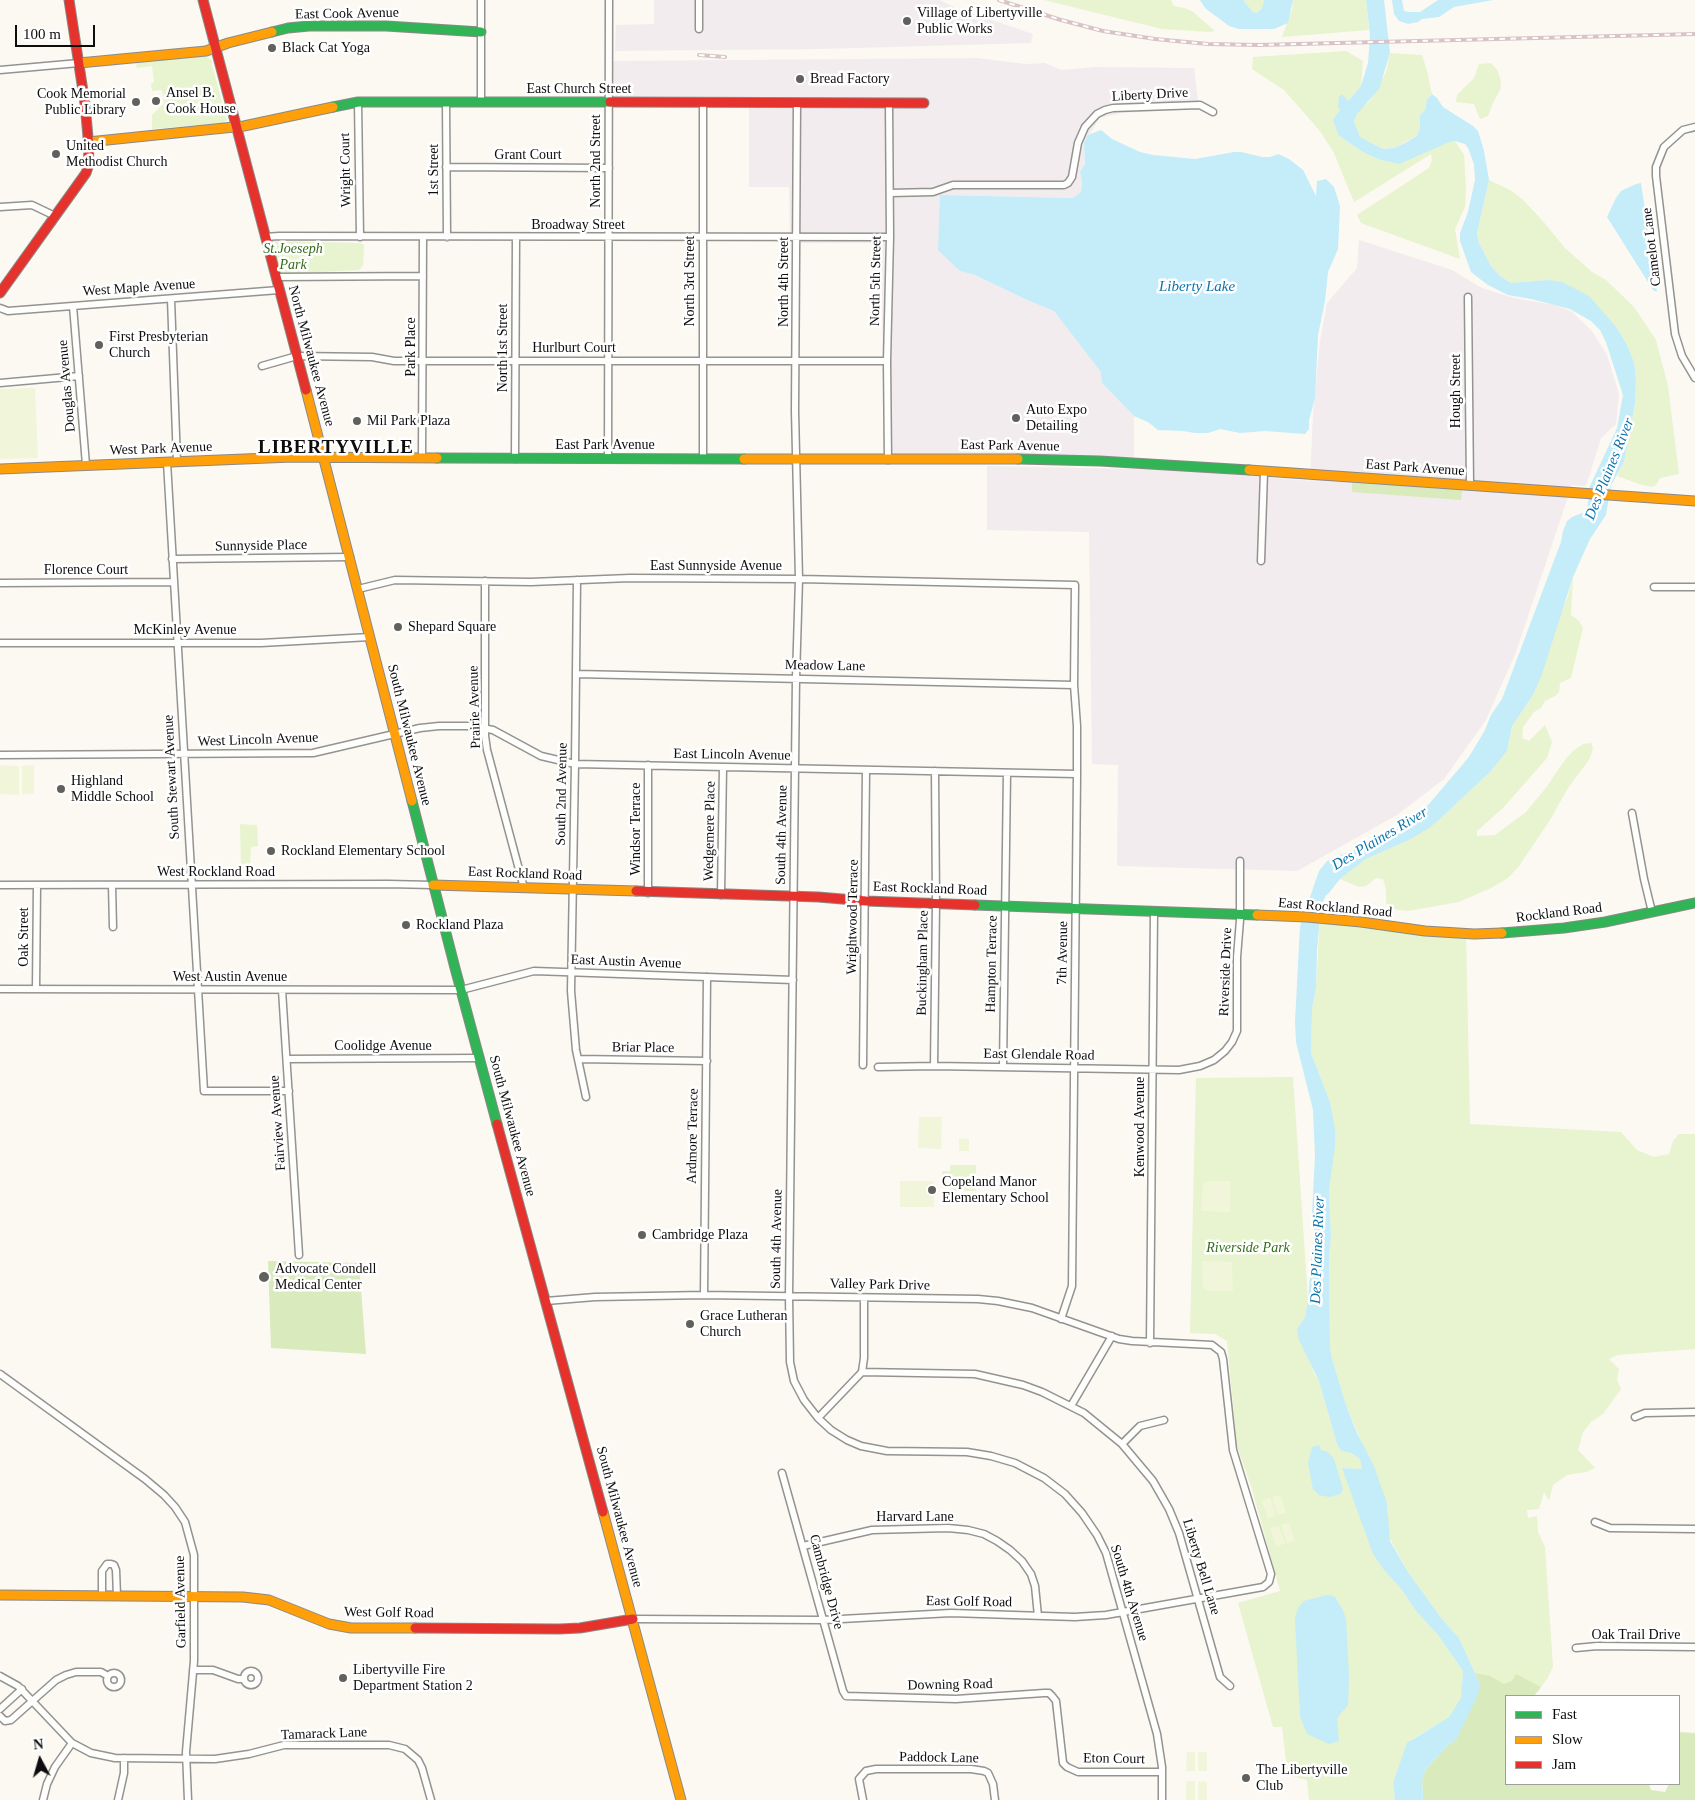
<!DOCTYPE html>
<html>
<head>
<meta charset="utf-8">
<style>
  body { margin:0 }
  #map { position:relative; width:1695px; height:1800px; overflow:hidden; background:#fbf9f2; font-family:"Times New Roman",serif }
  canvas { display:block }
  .legend { position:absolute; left:1505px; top:1695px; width:175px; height:90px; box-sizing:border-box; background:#fff; border:1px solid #9e9e9e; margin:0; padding:6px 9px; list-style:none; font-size:15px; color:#0d0d0d }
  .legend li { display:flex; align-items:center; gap:10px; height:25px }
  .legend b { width:25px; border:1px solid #9e9e9e }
  .north { position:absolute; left:15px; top:1735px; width:50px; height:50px; -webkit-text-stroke:4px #fff; paint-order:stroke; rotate:354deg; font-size:14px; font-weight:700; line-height:20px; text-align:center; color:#0d0d0d }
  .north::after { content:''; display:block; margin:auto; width:18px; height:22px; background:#0d0d0d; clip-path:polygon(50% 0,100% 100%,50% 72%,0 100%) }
  .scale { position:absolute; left:15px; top:25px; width:80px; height:22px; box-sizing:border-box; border:2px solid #0d0d0d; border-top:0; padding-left:6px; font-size:15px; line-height:18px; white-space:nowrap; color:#0d0d0d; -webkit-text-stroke:4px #fff; paint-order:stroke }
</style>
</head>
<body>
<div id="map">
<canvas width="1695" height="1800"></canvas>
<ul class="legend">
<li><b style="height:6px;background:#30b455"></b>Fast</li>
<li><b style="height:6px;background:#ff9f0a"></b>Slow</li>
<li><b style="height:6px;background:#e5322d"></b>Jam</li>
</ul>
<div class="north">N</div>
<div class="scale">100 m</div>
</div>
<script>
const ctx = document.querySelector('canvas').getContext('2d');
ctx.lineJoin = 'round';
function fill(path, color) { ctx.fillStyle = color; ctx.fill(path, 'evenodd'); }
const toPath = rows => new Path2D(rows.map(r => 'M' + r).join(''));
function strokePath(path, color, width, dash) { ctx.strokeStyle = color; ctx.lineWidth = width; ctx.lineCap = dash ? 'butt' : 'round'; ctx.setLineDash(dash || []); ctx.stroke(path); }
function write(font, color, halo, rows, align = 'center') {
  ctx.font = font + ' "Times New Roman",serif'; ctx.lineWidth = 5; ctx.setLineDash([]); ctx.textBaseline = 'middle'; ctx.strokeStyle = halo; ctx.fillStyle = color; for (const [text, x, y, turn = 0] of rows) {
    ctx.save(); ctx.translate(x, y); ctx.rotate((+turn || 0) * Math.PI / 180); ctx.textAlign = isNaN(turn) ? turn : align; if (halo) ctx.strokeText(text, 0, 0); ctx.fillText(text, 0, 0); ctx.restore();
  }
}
const industrial = toPath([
  [654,0,940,0,956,8,1033,34,1031,43,820,49,615,51,616,25,654,24],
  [977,58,1025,64,1045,63,1061,70,1095,67,1194,68,1199,109,1121,113,1100,118,1084,143,1085,164,1080,172,1082,182,1081,193,1073,198,940,195,960,271,975,275,1027,300,1054,311,1102,372,1102,383,1134,416,1134,457,1056,455,884,455,881,243,790,243,789,187,749,187,749,105,612,106,611,61],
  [1359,240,1452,270,1482,288,1514,298,1554,305,1571,311,1592,331,1607,355,1619,394,1616,424,1601,438,1589,477,1585,486,1572,485,1516,652,1486,720,1444,779,1397,815,1297,871,1117,866,1118,765,1092,764,1089,532,987,530,987,466,1180,470,1310,481,1313,414,1320,341,1327,303,1357,268]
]);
const green = toPath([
  [1044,0,1171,0,1174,6,1184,8,1192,11,1215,31,1209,32,1162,29],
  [1243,0,1264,0,1262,8,1258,13,1253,12],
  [1293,0,1366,0,1369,30,1282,37,1292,10],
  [1346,51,1363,61,1361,86,1340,110,1339,136,1363,152,1378,159,1455,141,1464,155,1466,188,1465,207,1455,229,1460,259,1361,223,1357,215,1429,168,1432,160,1431,154,1354,202,1334,153,1320,131,1284,90,1252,69,1253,57],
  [1390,53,1422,55,1427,71,1432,94,1427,100,1425,110,1420,115,1420,127,1417,136,1394,148,1383,149,1360,137,1354,121,1359,110,1370,101,1386,72],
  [206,56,212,61,212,65,227,120,222,123,152,129,152,115,164,103,162,90,152,91,151,84,154,82,152,66,137,68,135,59],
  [1491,63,1498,71,1501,82,1500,90,1493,103,1488,116,1480,119,1474,104,1456,102,1457,95,1474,78,1479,64],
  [1489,180,1510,190,1522,199,1542,220,1565,248,1592,272,1606,280,1634,307,1656,340,1668,386,1679,474,1660,478,1656,485,1652,487,1642,485,1617,476,1624,462,1635,404,1636,378,1634,362,1627,345,1617,328,1548,280,1511,283,1500,276,1491,266,1479,243,1477,233],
  [273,241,361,243,364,245,363,265,359,270,280,274],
  [1573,577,1571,615,1579,621,1583,628,1571,678,1560,683,1559,692,1555,696,1545,701,1541,708,1534,712,1523,727,1522,738,1529,741,1545,725,1552,742,1547,758,1503,808,1477,831,1477,836,1495,835,1526,812,1545,789,1565,760,1573,751,1583,744,1591,743,1593,749,1589,760,1568,788,1550,820,1519,866,1508,878,1491,888,1459,902,1408,911,1397,910,1386,903,1386,889,1383,879,1376,878,1366,886,1359,887,1340,879,1366,859,1409,840,1442,817,1491,771,1507,751,1512,726,1533,695,1559,618,1568,596],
  [240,824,257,825,258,846,251,847,250,869,241,868],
  [1320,918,1466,934,1470,1124,1621,1132,1637,1150,1654,1157,1669,1154,1673,1141,1679,1134,1695,1134,1695,1349,1617,1355,1609,1359,1619,1369,1617,1380,1621,1389,1603,1414,1591,1422,1583,1432,1578,1450,1595,1468,1586,1472,1567,1475,1553,1485,1549,1501,1544,1492,1539,1509,1527,1510,1528,1518,1537,1516,1538,1532,1545,1547,1553,1667,1547,1679,1534,1696,1506,1696,1423,1800,1480,1684,1459,1638,1442,1619,1408,1572,1389,1537,1387,1503,1346,1405,1332,1359,1330,1347,1329,1257,1331,1237,1329,1189,1330,1102,1311,1053,1312,1009,1316,988],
  [1293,1077,1308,1300,1305,1317,1297,1329,1315,1375,1319,1381,1337,1444,1341,1451,1351,1453,1360,1459,1362,1469,1342,1468,1384,1570,1402,1590,1416,1611,1438,1635,1463,1671,1462,1698,1449,1717,1414,1738,1402,1759,1393,1783,1395,1800,1309,1800,1307,1780,1291,1776,1287,1769,1282,1727,1273,1727,1238,1603,1280,1591,1252,1489,1237,1446,1227,1341,1215,1334,1190,1333,1196,1078],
  [950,1165,976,1165,976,1191,950,1191,950,1179,942,1179,942,1171,950,1171]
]);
const forest = toPath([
  [1352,483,1462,490,1461,500,1352,492],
  [268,1261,359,1263,366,1354,271,1348],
  [1475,1673,1490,1676,1504,1684,1512,1681,1516,1674,1541,1687,1534,1696,1506,1696,1506,1784,1649,1784,1651,1790,1665,1792,1669,1784,1679,1784,1679,1732,1695,1733,1695,1800,1423,1800,1422,1780,1426,1769,1448,1745,1456,1740,1480,1684]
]);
const pitch = toPath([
  [35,388,38,458,0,459,0,389],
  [0,765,19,766,19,795,0,794],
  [34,765,34,794,22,794,22,766],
  [919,1117,942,1117,941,1149,918,1148],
  [959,1138,969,1139,969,1151,959,1151],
  [900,1181,934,1181,934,1207,900,1207],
  [1207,1181,1230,1181,1230,1212,1201,1211,1203,1184],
  [1202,1261,1232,1262,1233,1291,1207,1291,1203,1287],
  [1281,1495,1286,1513,1278,1515,1272,1497],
  [1270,1498,1276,1516,1268,1519,1262,1501],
  [1289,1523,1295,1541,1287,1543,1281,1525],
  [1279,1526,1285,1544,1276,1546,1270,1528],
  [1187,1752,1195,1752,1195,1771,1186,1771],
  [1198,1752,1207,1752,1207,1771,1198,1771],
  [1186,1781,1195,1781,1195,1800,1186,1800],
  [1198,1781,1207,1782,1207,1800,1198,1800]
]);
const water = toPath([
  [1200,0,1243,0,1253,12,1257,13,1262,8,1264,0,1293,0,1288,23,1274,29,1239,29,1229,26,1205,8],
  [1366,0,1384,0,1390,53,1379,89,1357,114,1354,121,1360,137,1383,149,1394,148,1405,143,1417,136,1420,127,1420,115,1425,110,1427,100,1432,94,1437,98,1443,107,1473,126,1478,131,1484,151,1489,180,1477,233,1479,243,1491,266,1500,276,1511,283,1548,280,1562,282,1589,296,1617,328,1627,345,1634,362,1636,378,1635,404,1624,462,1611,485,1606,515,1590,539,1573,577,1542,674,1533,695,1512,726,1507,751,1491,771,1442,817,1429,828,1409,840,1366,859,1340,879,1328,894,1326,895,1321,905,1317,951,1316,988,1312,1009,1311,1053,1330,1102,1335,1129,1335,1146,1329,1189,1331,1237,1329,1257,1330,1347,1332,1359,1346,1405,1357,1433,1374,1466,1387,1503,1390,1541,1408,1572,1442,1619,1459,1638,1480,1684,1478,1695,1456,1740,1448,1745,1426,1769,1422,1780,1423,1800,1395,1800,1393,1783,1407,1743,1449,1717,1461,1698,1463,1671,1438,1635,1416,1611,1402,1590,1384,1570,1373,1554,1342,1468,1362,1469,1360,1459,1351,1453,1341,1451,1337,1444,1319,1381,1299,1340,1297,1329,1305,1317,1308,1300,1314,1231,1312,1214,1315,1156,1313,1110,1296,1042,1295,1022,1300,926,1319,871,1327,861,1386,836,1407,823,1429,804,1469,757,1485,730,1491,715,1502,699,1561,542,1563,531,1567,521,1572,517,1587,511,1590,486,1617,428,1623,395,1606,342,1600,330,1591,321,1570,309,1531,299,1508,295,1488,285,1471,272,1460,241,1460,233,1468,212,1475,180,1474,164,1468,148,1465,144,1455,141,1447,143,1399,164,1378,159,1363,152,1339,136,1333,120,1340,110,1338,107,1339,97,1342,94,1348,101,1355,93,1361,86,1368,63,1370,35],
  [1392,0,1402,0,1404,11,1408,12,1420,12,1438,0,1493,0,1454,7,1439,17,1422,19,1418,22,1408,24,1399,21,1394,14],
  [1101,130,1112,139,1140,152,1153,155,1195,159,1234,152,1241,152,1262,157,1270,157,1278,154,1289,159,1303,170,1316,196,1317,181,1326,179,1334,187,1340,206,1338,249,1328,272,1325,301,1318,335,1315,398,1309,420,1309,429,1305,434,1265,431,1240,433,1220,429,1208,433,1195,433,1183,431,1158,430,1148,422,1134,416,1102,383,1101,372,1054,311,1027,300,975,275,960,271,938,250,940,195,1073,198,1081,192,1082,182,1080,172,1085,164,1084,143,1088,135],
  [1641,183,1657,292,1653,290,1607,217,1616,198,1621,191,1636,184],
  [1319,1445,1321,1450,1328,1452,1334,1459,1343,1489,1340,1494,1329,1497,1319,1495,1313,1489,1308,1463,1312,1447],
  [1327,1595,1334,1596,1343,1610,1346,1619,1349,1675,1348,1705,1337,1718,1339,1741,1329,1744,1307,1734,1300,1716,1295,1619,1298,1608,1304,1601]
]);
const street = toPath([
  [699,29,699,0],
  [0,70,79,63],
  [358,102,360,237],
  [446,102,447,237],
  [481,102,481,0],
  [703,103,703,458],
  [797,103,795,411,799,579,796,678,789,1296,790,1362,794,1381,804,1400,818,1418,831,1430,847,1440,861,1446,887,1451,967,1452,991,1456,1015,1463,1044,1478,1065,1494,1082,1513,1097,1535,1106,1553,1157,1734,1162,1767,1162,1800],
  [1695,127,1683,130,1664,147,1656,167,1656,176,1675,334,1682,356,1695,378],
  [446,167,609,168],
  [890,193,933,192,953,185,1064,185,1068,183,1072,177,1078,143,1085,127,1097,114,1105,110,1113,108,1200,105,1213,112],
  [0,207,32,205,55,216],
  [265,237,279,236,890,237],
  [276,277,423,276],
  [1468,297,1470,485],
  [171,299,177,462],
  [73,306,86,465],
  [0,308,8,311,279,290],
  [262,366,297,356,372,357,394,361,887,361],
  [0,383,79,376],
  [422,458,423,237],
  [515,459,516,237],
  [608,459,609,0],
  [888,460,887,361,890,237,889,103],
  [167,462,204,1091,289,1091],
  [172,559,350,557],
  [1261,561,1264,472],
  [577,580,575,764,571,991,576,1050,586,1097],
  [485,581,485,736,487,750,524,888],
  [0,583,173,582],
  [1654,587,1695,587],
  [358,589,395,580,531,582,630,578,799,579,1075,585,1074,685,1077,726,1077,774,1072,1286,1061,1319],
  [0,643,261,643,370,637],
  [576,674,1074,685],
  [0,755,313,753,420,728,439,726,471,726,493,730,541,756,575,764,1077,774],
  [1632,813,1644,879,1652,912],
  [0,885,388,884,433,885],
  [112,885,113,927],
  [648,893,648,765],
  [721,895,723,767],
  [0,989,461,990,534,971,793,980],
  [36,989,37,885],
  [282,990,299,1255],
  [287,1059,480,1058],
  [579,1059,707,1061],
  [863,1065,866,770],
  [934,1066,936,903,935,771],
  [878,1067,934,1066,1179,1070,1200,1066,1214,1060,1225,1051,1232,1042,1237,1031,1237,957,1240,920,1240,861],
  [1003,1067,1007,773],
  [704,1295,707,977],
  [546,1301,595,1297,704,1295,978,1299,998,1301,1032,1308,1119,1339,1132,1341,1212,1345,1221,1352,1223,1359,1233,1450,1271,1574,1269,1582,1263,1587,1106,1615,1075,1617,951,1613,823,1620,633,1619],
  [1150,1343,1154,911],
  [862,1372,975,1374,1023,1385,1042,1392,1084,1413,1122,1444,1153,1481,1169,1509,1179,1533,1220,1677,1230,1686],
  [0,1374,145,1479,164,1495,175,1507,185,1522,194,1555,194,1661,186,1752,188,1800],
  [1071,1406,1112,1336],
  [1635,1417,1645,1413,1695,1412],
  [818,1418,862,1372,864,1358,864,1298],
  [1122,1444,1140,1426,1164,1420],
  [782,1473,843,1691,846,1696],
  [1595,1522,1610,1528,1695,1529],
  [803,1546,872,1530,948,1528,968,1530,984,1534,997,1541,1010,1550,1022,1561,1031,1574,1035,1586,1038,1616],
  [102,1596,102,1571,107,1564,111,1564,114,1565,116,1570,117,1596],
  [1576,1648,1597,1646,1695,1647],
  [193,1670,213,1670,238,1679,244,1679],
  '244 1678a7 7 0 1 1 14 0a7 7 0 1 1-14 0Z',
  '107 1680a7 7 0 1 1 14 0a7 7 0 1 1-14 0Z',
  [0,1676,18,1686,72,1743,91,1753,115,1758,215,1759,249,1754,284,1745,389,1745,405,1749,418,1760,422,1768,431,1800],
  [846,1696,956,1699,1044,1693,1049,1693,1052,1696],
  [1052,1696,1056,1701,1063,1763,1067,1767,1078,1772,1162,1772],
  [0,1709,22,1689],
  [0,1716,5,1721,11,1720,56,1680,66,1675,76,1672,101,1672,108,1676],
  [43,1800,47,1784,55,1767,72,1743],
  [118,1800,124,1773,124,1758],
  [863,1800,859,1779,866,1771,876,1769,971,1769,984,1771,988,1773,993,1784,995,1800]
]);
const fast = toPath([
  [272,32,288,28,309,26,386,26,481,32],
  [333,107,358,102,610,102],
  [437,458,744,459],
  [1018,459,1100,461,1249,470],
  [412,801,455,968,497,1124],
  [975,905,1257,915],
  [1502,933,1564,928,1605,922,1695,903]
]);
const slow = toPath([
  [79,63,206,51,228,43,272,32],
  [88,142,244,126,333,107],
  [306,390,412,801],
  [744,459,1018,459],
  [0,469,293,457,437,458],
  [1249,470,1695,501],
  [433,885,636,891],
  [1257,915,1307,917,1361,922,1425,931,1474,934,1502,933],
  [603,1512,681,1800],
  [0,1595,243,1597,269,1600,329,1624,351,1628,415,1628]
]);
const jam = toPath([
  [203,0,306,390],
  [610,102,924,103],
  [0,293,86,173,88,167,89,148,85,104,69,0],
  [636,891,818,897,866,901,975,905],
  [497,1124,603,1512],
  [415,1628,559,1629,580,1628,633,1619]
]);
const rail = toPath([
  [999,0,1061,20,1103,31,1155,39,1208,44,1259,45,1695,34],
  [699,55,725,57]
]);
const markers = [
  [907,21,5,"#60605d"],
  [272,48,5,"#60605d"],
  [800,79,5,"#60605d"],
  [156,101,5,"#60605d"],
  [136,102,5,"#60605d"],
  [56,154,5,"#60605d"],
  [99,345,5,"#60605d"],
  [1016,418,5,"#60605d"],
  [357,421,5,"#60605d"],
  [398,627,5,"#60605d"],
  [61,789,5,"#60605d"],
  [271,851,5,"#60605d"],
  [406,925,5,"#60605d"],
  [932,1190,5,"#60605d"],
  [642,1235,5,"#60605d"],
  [264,1277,6,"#60605d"],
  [690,1324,5,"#60605d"],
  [343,1678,5,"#60605d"],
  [1246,1778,5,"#60605d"]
];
const poiNames = [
  ["Village of Libertyville",917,13],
  ["Public Works",917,29],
  ["Black Cat Yoga",282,48],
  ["Bread Factory",810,79],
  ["Ansel B.",166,93],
  ["Cook House",166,109],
  ["Cook Memorial",126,94,"right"],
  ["Public Library",126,110,"right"],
  ["United",66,146],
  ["Methodist Church",66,162],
  ["First Presbyterian",109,337],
  ["Church",109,353],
  ["Auto Expo",1026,410],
  ["Detailing",1026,426],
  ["Mil Park Plaza",367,421],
  ["Shepard Square",408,627],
  ["Highland",71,781],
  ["Middle School",71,797],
  ["Rockland Elementary School",281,851],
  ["Rockland Plaza",416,925],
  ["Copeland Manor",942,1182],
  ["Elementary School",942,1198],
  ["Cambridge Plaza",652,1235],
  ["Advocate Condell",275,1269],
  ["Medical Center",275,1285],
  ["Grace Lutheran",700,1316],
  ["Church",700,1332],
  ["Libertyville Fire",353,1670],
  ["Department Station 2",353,1686],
  ["The Libertyville",1256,1770],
  ["Club",1256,1786]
];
const streetNames = [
  ["East Cook Avenue",347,14,-1],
  ["East Church Street",579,89],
  ["Liberty Drive",1150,95,-3],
  ["Grant Court",528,155],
  ["North 2nd Street",596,161,-90],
  ["Wright Court",346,170,-91],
  ["1st Street",434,170,-90],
  ["Broadway Street",578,225],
  ["Camelot Lane",1652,247,-97],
  ["North 3rd Street",690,281,-90],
  ["North 5th Street",876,281,-89],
  ["North 4th Street",784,282,-90],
  ["West Maple Avenue",139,288,-4],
  ["Park Place",411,347,-90],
  ["North 1st Street",503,348,-90],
  ["Hurlburt Court",574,348],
  ["North Milwaukee Avenue",311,356,75],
  ["Douglas Avenue",67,386,-95],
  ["Hough Street",1456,391,-90],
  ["East Park Avenue",605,445],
  ["East Park Avenue",1010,446,1],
  ["West Park Avenue",161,449,-2],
  ["East Park Avenue",1415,468,4],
  ["Sunnyside Place",261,546,-1],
  ["East Sunnyside Avenue",716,566],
  ["Florence Court",86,570],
  ["McKinley Avenue",185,630],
  ["Meadow Lane",825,666,1],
  ["Prairie Avenue",475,707,-92],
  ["South Milwaukee Avenue",409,735,76],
  ["West Lincoln Avenue",258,740,-2],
  ["East Lincoln Avenue",732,755,1],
  ["South Stewart Avenue",172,777,-93],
  ["South 2nd Avenue",562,794,-89],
  ["Windsor Terrace",636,829,-90],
  ["Wedgemere Place",710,831,-89],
  ["South 4th Avenue",782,835,-89],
  ["West Rockland Road",216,872],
  ["East Rockland Road",525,874,2],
  ["East Rockland Road",930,889,2],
  ["East Rockland Road",1335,908,5],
  ["Rockland Road",1559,913,-7],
  ["Wrightwood Terrace",853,917,-89],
  ["Oak Street",24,937,-90],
  ["7th Avenue",1063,953,-89],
  ["East Austin Avenue",626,962,2],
  ["Buckingham Place",923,963,-89],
  ["Hampton Terrace",992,964,-89],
  ["Riverside Drive",1226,972,-88],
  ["West Austin Avenue",230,977],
  ["Coolidge Avenue",383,1046],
  ["Briar Place",643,1048,1],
  ["East Glendale Road",1039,1055,1],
  ["Fairview Avenue",278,1123,-94],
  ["South Milwaukee Avenue",512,1126,75],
  ["Kenwood Avenue",1140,1127,-90],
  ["Ardmore Terrace",693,1136,-89],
  ["South 4th Avenue",777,1239,-89],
  ["Valley Park Drive",880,1285,1],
  ["South Milwaukee Avenue",619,1517,75],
  ["Harvard Lane",915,1517],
  ["Liberty Bell Lane",1201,1567,73],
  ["Cambridge Drive",826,1582,75],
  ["South 4th Avenue",1129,1593,73],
  ["Garfield Avenue",181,1602,-91],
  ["East Golf Road",969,1602,1],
  ["West Golf Road",389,1613,1],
  ["Oak Trail Drive",1636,1635],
  ["Downing Road",950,1685,-1],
  ["Tamarack Lane",324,1734,-2],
  ["Paddock Lane",939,1758,1],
  ["Eton Court",1114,1759,1]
];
const parkNames = [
  ["St.Joeseph",293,249],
  ["Park",293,265],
  ["Riverside Park",1248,1248]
];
const waterNames = [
  ["Liberty Lake",1197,287],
  ["Des Plaines River",1610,469,-68],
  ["Des Plaines River",1380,839,-31],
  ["Des Plaines River",1318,1250,-88]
];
const districtNames = [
  ["LIBERTYVILLE",336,448]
];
fill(industrial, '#f2ecef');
fill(green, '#e8f3cf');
fill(forest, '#d9ebbd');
fill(pitch, '#f1f6da');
fill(water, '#c4ecf9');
strokePath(street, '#949390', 9);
strokePath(fast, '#8b8a87', 11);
strokePath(slow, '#8b8a87', 11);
strokePath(jam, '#8b8a87', 11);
strokePath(street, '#fefefd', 6);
strokePath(fast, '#30b455', 9);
strokePath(slow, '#ff9f0a', 9);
strokePath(jam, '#e5322d', 9);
strokePath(rail, '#d9c3c6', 4);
strokePath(rail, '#fff', 2, [5.5]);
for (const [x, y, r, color] of markers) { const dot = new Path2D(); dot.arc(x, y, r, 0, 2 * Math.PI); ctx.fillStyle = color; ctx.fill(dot); strokePath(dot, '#fff', 2); }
write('14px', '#0d0d0d', '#fff', poiNames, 'left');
write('14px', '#0d0d0d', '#fff', streetNames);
write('italic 14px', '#316c17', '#fff', parkNames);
write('italic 15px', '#0a76ac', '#fff', waterNames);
ctx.letterSpacing = '1px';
write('bold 19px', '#0d0d0d', '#fff', districtNames);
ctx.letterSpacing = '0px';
</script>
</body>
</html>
